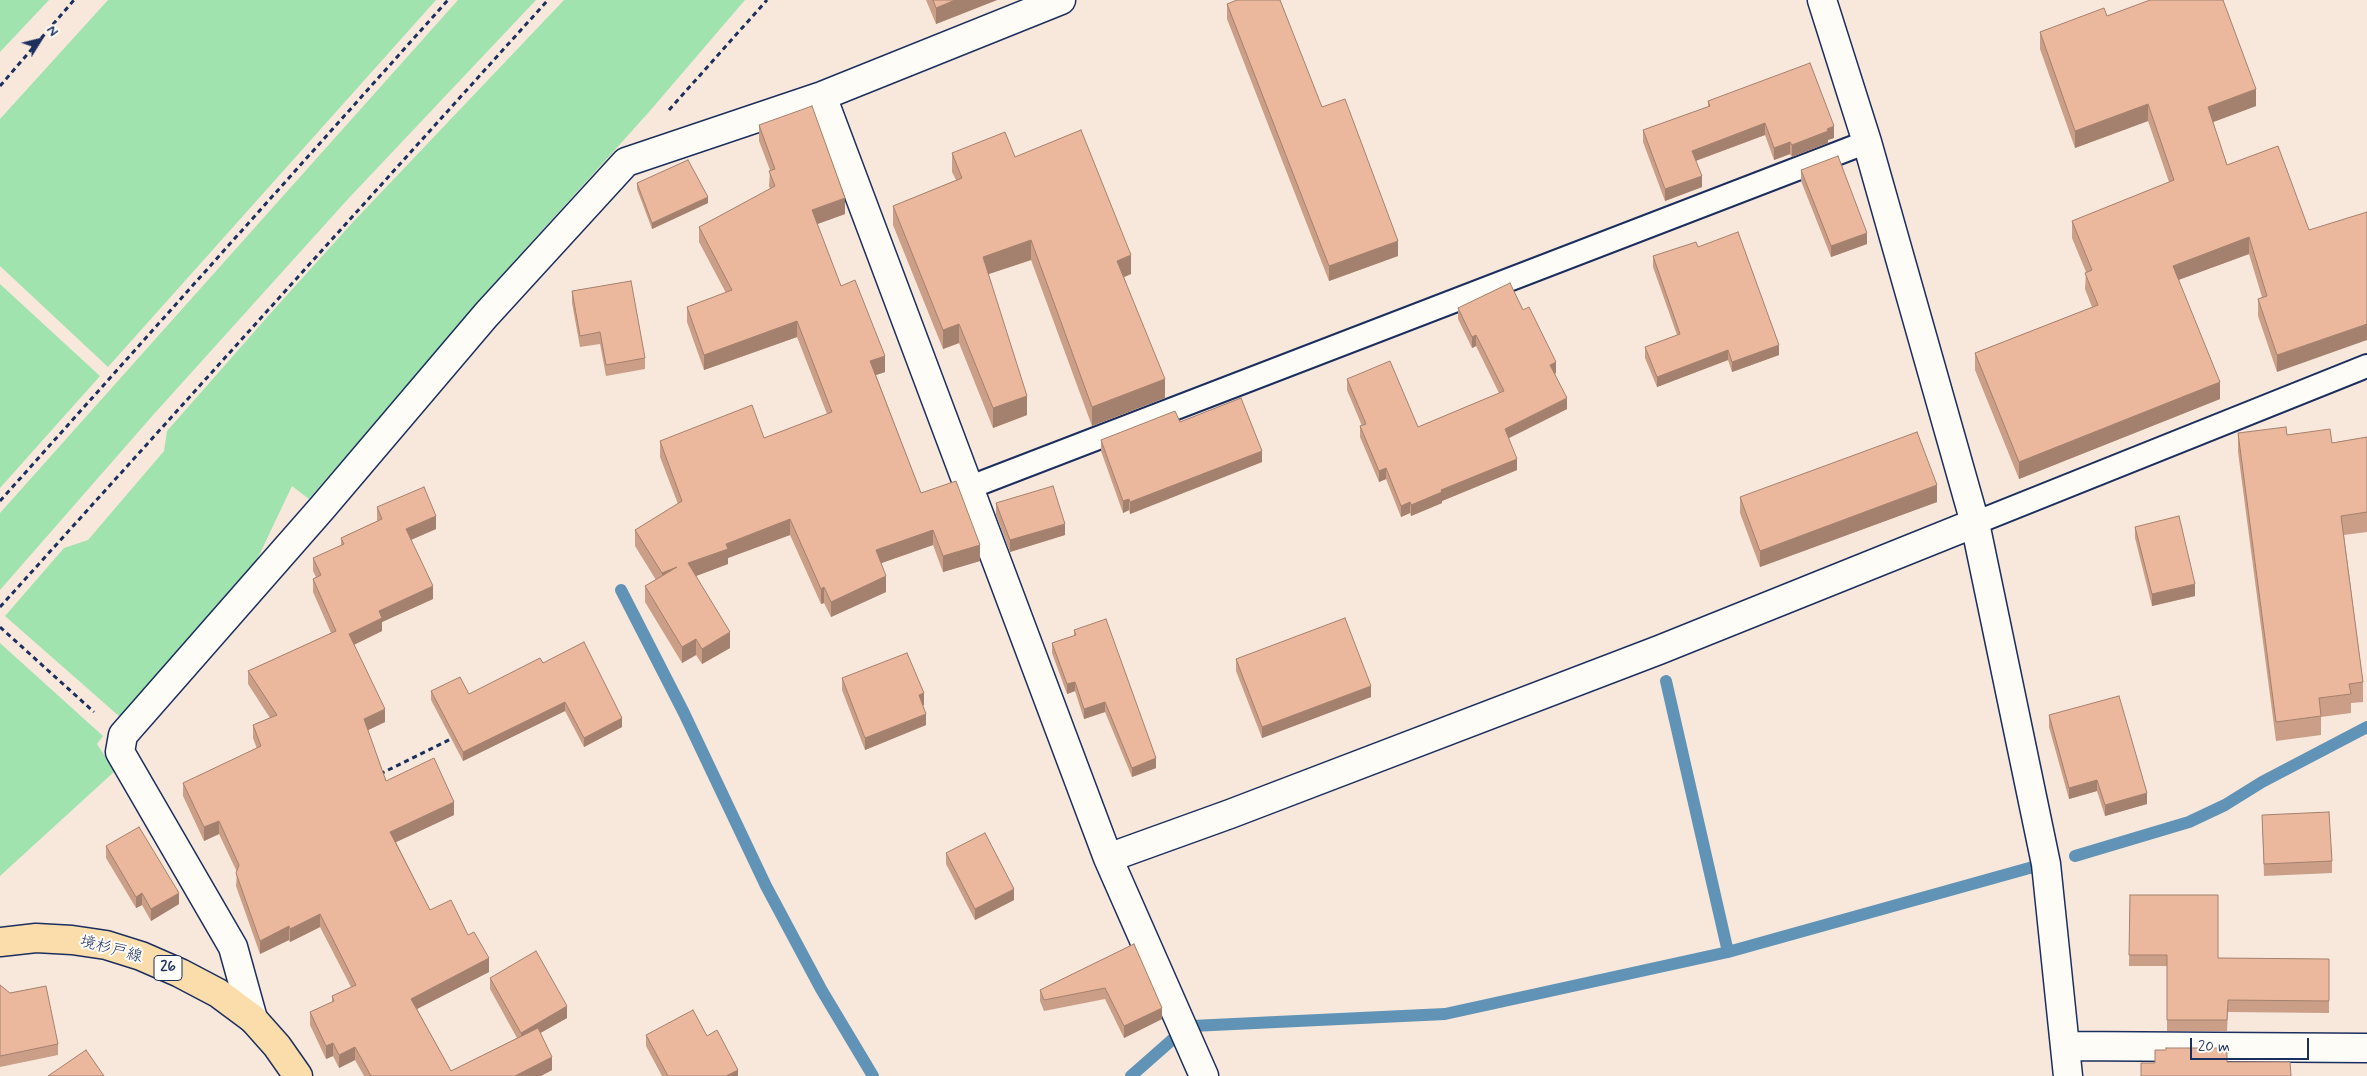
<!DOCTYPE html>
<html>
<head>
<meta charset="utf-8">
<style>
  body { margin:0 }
  #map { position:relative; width:2367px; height:1076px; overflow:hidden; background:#f8e8dc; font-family:Mynerve,sans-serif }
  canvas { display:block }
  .north { position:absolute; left:15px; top:15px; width:50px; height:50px; -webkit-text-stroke:4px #fdfcf7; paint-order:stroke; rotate:54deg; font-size:14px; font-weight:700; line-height:20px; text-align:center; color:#1b2f5e }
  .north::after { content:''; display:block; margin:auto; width:18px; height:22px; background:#1b2f5e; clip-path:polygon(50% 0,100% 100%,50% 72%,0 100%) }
  .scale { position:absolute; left:2190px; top:1038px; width:119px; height:22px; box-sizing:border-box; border:2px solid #1b2f5e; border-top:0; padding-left:6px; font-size:15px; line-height:18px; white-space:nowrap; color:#1b2f5e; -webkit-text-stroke:4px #fdfcf7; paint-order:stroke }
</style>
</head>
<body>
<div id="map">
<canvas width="2367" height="1076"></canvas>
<div class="north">N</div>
<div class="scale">20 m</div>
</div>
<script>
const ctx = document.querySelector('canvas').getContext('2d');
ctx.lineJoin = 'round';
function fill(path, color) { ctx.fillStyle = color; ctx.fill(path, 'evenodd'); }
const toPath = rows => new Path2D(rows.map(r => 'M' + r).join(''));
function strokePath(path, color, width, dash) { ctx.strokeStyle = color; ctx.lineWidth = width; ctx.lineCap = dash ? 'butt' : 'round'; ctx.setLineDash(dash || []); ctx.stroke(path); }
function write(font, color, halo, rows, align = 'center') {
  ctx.font = font + ' Mynerve,"Klee One",sans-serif'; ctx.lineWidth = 4; ctx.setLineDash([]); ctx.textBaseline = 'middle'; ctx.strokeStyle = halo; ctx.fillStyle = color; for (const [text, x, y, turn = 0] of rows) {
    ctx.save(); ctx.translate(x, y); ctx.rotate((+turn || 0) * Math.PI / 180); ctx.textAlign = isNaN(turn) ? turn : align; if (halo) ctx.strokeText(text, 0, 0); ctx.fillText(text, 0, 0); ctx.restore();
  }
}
const green = toPath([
  [0,0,49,0,0,52],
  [108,0,436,0,108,367,0,266,0,119],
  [458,0,536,0,348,199,154,414,0,590,0,513],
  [564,0,745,0,649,112,491,287,309,499,292,486,254,566,120,717,5,616,64,548,88,540,164,451,167,431,269,315,353,222],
  [0,284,100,376,0,488],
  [0,643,103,736,97,744,115,771,0,876]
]);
const stream = toPath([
  [621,590,684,713,766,886,821,989,873,1076],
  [2075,856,2189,822,2225,805,2262,782,2367,727],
  [1728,952,2033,867],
  [1192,1026,1445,1014,1728,952,1666,681],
  [1131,1076,1173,1039]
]);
const path = toPath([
  [0,86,74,0],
  [669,110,767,0],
  [0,501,448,0],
  [0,607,548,0],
  [0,627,94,712],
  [380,774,455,737]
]);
const service = toPath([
  [968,488,1867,142],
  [1975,523,2367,366]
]);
const minor = toPath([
  [1822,0,1867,142,1975,523,2046,864,2068,1076],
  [822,96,1108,858,1204,1076],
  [1108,858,1230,814,1659,650,1975,523],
  [253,1019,233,947,120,752,123,735,322,508,486,315,626,162,822,96,1061,0],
  [2066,1046,2367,1048]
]);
const primary = toPath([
  [0,942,36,938,72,940,106,945,141,956,180,973,218,993,253,1019,277,1046,298,1076]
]);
const wall = toPath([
  [926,0,997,0,936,24],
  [1227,4,1322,107,1398,256,1329,281,1227,19],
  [2107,16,2256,106,2213,122,2227,165,2278,146,2277,372,2258,316,2258,299,2262,297,2249,254,2178,280,2220,399,2019,479,1975,370,1975,353,2092,307,2085,289,2086,272,2072,238,2072,221,2169,182,2148,121,2075,148,2040,49,2040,32],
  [1708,101,1834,138,1828,140,1828,143,1792,157,1790,154,1774,160,1765,135,1696,161,1702,187,1665,201,1643,142,1643,130,1708,107],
  [759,125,845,214,817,224,841,286,885,372,876,375,921,493,980,561,943,572,933,545,881,563,886,592,831,617,824,603,821,604,790,535,728,558,728,564,696,576,730,648,702,664,696,655,682,663,645,602,645,586,656,580,635,546,635,530,678,504,660,457,660,441,764,438,827,414,797,337,704,370,687,322,687,307,726,293,699,242,699,227,770,189,769,186,770,170,759,141],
  [952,153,1015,157,1131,274,1124,277,1165,398,1092,426,1031,260,988,274,1027,415,993,428,959,343,943,349,893,225,893,206,956,180,952,172],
  [1801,170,1867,244,1831,257,1801,181],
  [637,183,708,203,652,229,637,189],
  [1698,247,1779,355,1732,372,1728,360,1657,387,1645,358,1645,347,1677,335,1653,267,1653,256],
  [572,291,645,358,645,369,606,376,600,344,580,347,572,303],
  [1458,308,1523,310,1556,373,1555,374,1567,409,1509,438,1517,470,1442,501,1442,503,1411,516,1410,513,1401,517,1386,479,1379,482,1360,437,1360,426,1362,426,1347,390,1347,379,1418,427,1499,393,1476,346,1472,348,1458,319],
  [1180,422,1262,462,1130,514,1129,510,1123,513,1101,451,1101,440],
  [2238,433,2287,435,2332,443,2367,437,2367,532,2344,535,2363,682,2363,702,2351,703,2351,713,2321,717,2321,735,2276,741,2238,452],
  [1740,497,1937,502,1760,567,1740,513],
  [996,503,1065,535,1010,552,996,515],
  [377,507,436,529,411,540,433,599,382,622,382,631,354,645,385,722,368,730,386,781,454,815,396,842,430,910,468,935,489,972,417,1009,451,1071,517,1038,490,989,490,978,567,1018,540,1033,552,1070,541,1076,364,1076,355,1060,339,1068,333,1056,326,1059,310,1025,310,1012,332,1002,332,996,351,987,320,927,290,942,289,940,260,954,236,886,237,872,219,834,204,841,183,796,183,783,257,749,253,738,253,725,270,718,248,684,248,671,331,633,313,592,313,579,316,577,313,571,313,558,341,546,341,538,377,521],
  [2135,527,2195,596,2152,606,2135,538],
  [1074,630,1156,768,1132,777,1105,712,1084,719,1075,691,1067,694,1052,653,1052,643,1074,636],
  [1236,659,1371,697,1262,738,1236,671],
  [543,663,622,727,584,747,565,711,463,761,431,700,431,691,469,694],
  [842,678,924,705,923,705,926,725,865,750,842,690],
  [2049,715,2147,804,2105,816,2097,791,2069,799,2049,727],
  [2262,815,2332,861,2332,873,2264,876],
  [106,846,179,904,151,921,142,905,136,908,106,858],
  [946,853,1014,900,975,920,946,864],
  [2130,895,2218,958,2329,959,2329,1013,2228,1012,2227,1031,2167,1031,2167,966,2129,966],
  [1134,944,1162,1019,1124,1038,1105,999,1044,1011,1040,1001,1040,990],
  [0,985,58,1044,58,1055,0,1067],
  [646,1035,707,1036,738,1076,662,1076,646,1046]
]);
const shadedWall = toPath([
  [955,0,997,0,936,24,936,8],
  [2256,89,2256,106,2208,124,2208,107],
  [2148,104,2148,121,2075,148,2075,131],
  [1765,123,1765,135,1692,162,1692,151],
  [1834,126,1834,138,1828,140,1828,143,1792,157,1792,145],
  [1790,142,1790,154,1774,160,1774,148],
  [1702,176,1702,187,1665,201,1665,189],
  [708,197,708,203,652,229,652,223],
  [845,198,845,214,812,226,812,210],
  [1867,233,1867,244,1831,257,1831,246],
  [2249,237,2249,254,2173,282,2173,266],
  [1031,240,1031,260,983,276,983,257],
  [1398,241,1398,256,1329,281,1329,266],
  [1131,255,1131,274,1117,280,1117,261],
  [797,321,797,337,704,370,704,355],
  [959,324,959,343,943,349,943,330],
  [2367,324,2367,340,2277,372,2277,355],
  [1476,335,1476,346,1472,348,1472,337],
  [1779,345,1779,355,1732,372,1732,362],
  [1728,350,1728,360,1657,387,1657,377],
  [885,356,885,372,870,377,870,361],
  [1556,362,1556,373,1550,376,1550,365],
  [1165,379,1165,398,1092,426,1092,407],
  [2220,382,2220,399,2019,479,2019,462],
  [1027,396,1027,415,993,428,993,408],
  [1567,398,1567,409,1505,440,1505,429],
  [1262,451,1262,462,1130,514,1130,502],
  [1517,459,1517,470,1442,501,1442,503,1411,516,1411,505,1441,490],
  [1386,468,1386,479,1379,482,1379,471],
  [1937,485,1937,502,1760,567,1760,551],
  [1129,499,1129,510,1123,513,1123,501],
  [1410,502,1410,513,1401,517,1401,506],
  [436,516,436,529,406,542,406,529],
  [790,519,790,535,728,558,728,564,688,579,688,563,726,544],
  [1065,524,1065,535,1010,552,1010,540],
  [933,530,933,545,876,565,876,550],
  [980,545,980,561,943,572,943,556],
  [677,567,662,589,662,573],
  [886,576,886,592,831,617,831,602],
  [2195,584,2195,596,2152,606,2152,594],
  [433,586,433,599,382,622,382,631,349,647,349,634,379,611],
  [824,587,824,603,821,604,821,589],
  [730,632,730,648,702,664,702,649],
  [696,639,696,655,682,663,682,647],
  [1075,682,1075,691,1067,694,1067,684],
  [1371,686,1371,697,1262,738,1262,727],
  [924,693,924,705,919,707,919,695],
  [565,702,565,711,463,761,463,752],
  [1105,702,1105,712,1084,719,1084,709],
  [385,709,385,722,364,732,364,719],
  [926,714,926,725,865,750,865,738],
  [622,718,622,727,584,747,584,738],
  [1156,758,1156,768,1132,777,1132,768],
  [2097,780,2097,791,2069,799,2069,788],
  [2147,793,2147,804,2105,816,2105,805],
  [454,802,454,815,390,845,390,832],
  [219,821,219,834,204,841,204,827],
  [1014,889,1014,900,975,920,975,909],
  [142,893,142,905,136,908,136,897],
  [179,893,179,904,151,921,151,909],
  [320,914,320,927,290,942,290,929],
  [289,926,289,940,260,954,260,941],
  [489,958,489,972,411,1012,411,999],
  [567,1006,567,1018,521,1044,521,1033],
  [1162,1008,1162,1019,1124,1038,1124,1026],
  [333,1043,333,1056,326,1059,326,1046],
  [355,1047,355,1060,339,1068,339,1055],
  [552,1057,552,1070,541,1076,515,1076],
  [738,1070,738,1076,726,1076]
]);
const building = toPath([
  [933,0,955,0,936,8,933,0],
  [1237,0,1280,0,1322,107,1345,99,1398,241,1329,266,1227,4,1237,0],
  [2150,0,2223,0,2256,89,2208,107,2227,165,2278,146,2309,230,2367,212,2367,324,2277,355,2258,299,2267,296,2249,237,2173,266,2220,382,2019,462,1975,353,2098,305,2085,273,2092,270,2072,221,2174,180,2148,104,2075,131,2040,32,2104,8,2107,16,2150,0],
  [1810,63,1834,126,1827,129,1828,131,1792,145,1790,142,1774,148,1765,123,1692,151,1702,176,1665,189,1643,130,1710,106,1708,101,1810,63],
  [812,106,845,198,812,210,841,286,855,280,885,356,870,361,921,493,956,481,980,545,943,556,933,530,876,550,886,576,831,602,824,587,821,589,790,519,726,544,728,549,688,563,730,632,702,649,696,639,682,647,645,586,677,567,662,573,635,530,682,501,660,441,752,405,764,438,832,412,797,321,704,355,687,307,732,290,699,227,775,186,769,171,775,169,759,125,812,106],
  [1081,130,1131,255,1117,261,1165,379,1092,407,1031,240,983,257,1027,396,993,408,959,324,943,330,893,206,962,178,952,153,1005,132,1015,157,1081,130],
  [1838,156,1867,233,1831,246,1801,170,1838,156],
  [688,160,708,197,652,223,637,183,688,160],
  [1738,232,1779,345,1732,362,1728,350,1657,377,1645,347,1680,334,1653,256,1696,242,1698,247,1738,232],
  [631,281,645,358,606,365,600,332,580,336,572,291,631,281],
  [1510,283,1523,310,1529,307,1556,362,1550,365,1567,398,1505,429,1517,459,1441,490,1442,492,1411,505,1410,502,1401,506,1386,468,1379,471,1360,426,1366,424,1347,379,1390,361,1418,427,1504,391,1476,335,1472,337,1458,308,1510,283],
  [1241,398,1262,451,1130,502,1129,499,1123,501,1101,440,1175,411,1180,422,1241,398],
  [2286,427,2287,435,2330,429,2332,443,2367,437,2367,512,2341,516,2363,682,2349,684,2351,694,2319,698,2321,716,2276,722,2238,433,2286,427],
  [1917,432,1937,485,1760,551,1740,497,1917,432],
  [1053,486,1065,524,1010,540,996,503,1053,486],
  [424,487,436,516,406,529,433,586,379,611,382,618,349,634,385,709,364,719,386,781,434,758,454,802,390,832,430,910,451,900,468,935,474,932,489,958,411,999,451,1071,538,1028,552,1057,515,1076,371,1076,355,1047,339,1055,333,1043,326,1046,310,1012,334,1001,332,996,356,985,320,914,290,929,289,926,260,941,236,873,239,865,219,821,204,827,183,783,261,746,253,725,277,715,248,671,336,631,313,579,321,575,313,558,344,544,341,538,382,519,377,507,424,487],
  [2179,516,2195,584,2152,594,2135,527,2179,516],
  [1345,618,1371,686,1262,727,1236,659,1345,618],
  [1106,619,1156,758,1132,768,1105,702,1084,709,1075,682,1067,684,1052,643,1076,635,1074,630,1106,619],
  [584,642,622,718,584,738,565,702,463,752,431,691,460,677,469,694,540,658,543,663,584,642],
  [907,653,924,693,919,695,926,714,865,738,842,678,907,653],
  [2119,696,2147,793,2105,805,2097,780,2069,788,2049,715,2119,696],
  [2329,812,2332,861,2264,864,2262,815,2329,812],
  [139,827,179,893,151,909,142,893,136,897,106,846,139,827],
  [985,833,1014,889,975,909,946,853,985,833],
  [2130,895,2218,895,2218,958,2329,959,2329,1001,2228,1000,2227,1020,2167,1020,2167,955,2129,955,2130,895],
  [1134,944,1162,1008,1124,1026,1105,988,1044,1000,1040,990,1134,944],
  [536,951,567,1006,521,1033,490,978,536,951],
  [0,985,10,993,46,986,58,1044,0,1056,0,985],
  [693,1010,707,1036,717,1030,738,1070,726,1076,668,1076,646,1035,693,1010],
  [2166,1048,2227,1048,2227,1062,2290,1062,2291,1076,2141,1076,2141,1063,2155,1063,2155,1050,2166,1050,2166,1048],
  [86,1050,104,1076,48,1076,86,1050]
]);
const shields = [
  [168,968,28]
];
const shieldNames = [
  ["26",168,968]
];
const streetNames = [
  ["境杉戸線",111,950,15]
];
fill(green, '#a0e3ae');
strokePath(stream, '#6193b6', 12);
strokePath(service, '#1b2f5e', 26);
strokePath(minor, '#1b2f5e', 31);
strokePath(primary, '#1b2f5e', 31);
strokePath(path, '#1b2f5e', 3, [5, 4]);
strokePath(service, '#fdfcf7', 22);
strokePath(minor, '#fdfcf7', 28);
strokePath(primary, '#fbddab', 28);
fill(wall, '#ca9e87');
fill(shadedWall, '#a4816e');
fill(building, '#ebb89d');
strokePath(building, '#a4816e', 1);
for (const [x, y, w] of shields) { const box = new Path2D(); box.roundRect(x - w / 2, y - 12.5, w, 25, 4); ctx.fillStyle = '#fdfcf7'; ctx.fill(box); strokePath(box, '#1b2f5e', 1); }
write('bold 15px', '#1b2f5e', null, shieldNames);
write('16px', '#1b2f5e', '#fdfcf7', streetNames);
</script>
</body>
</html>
